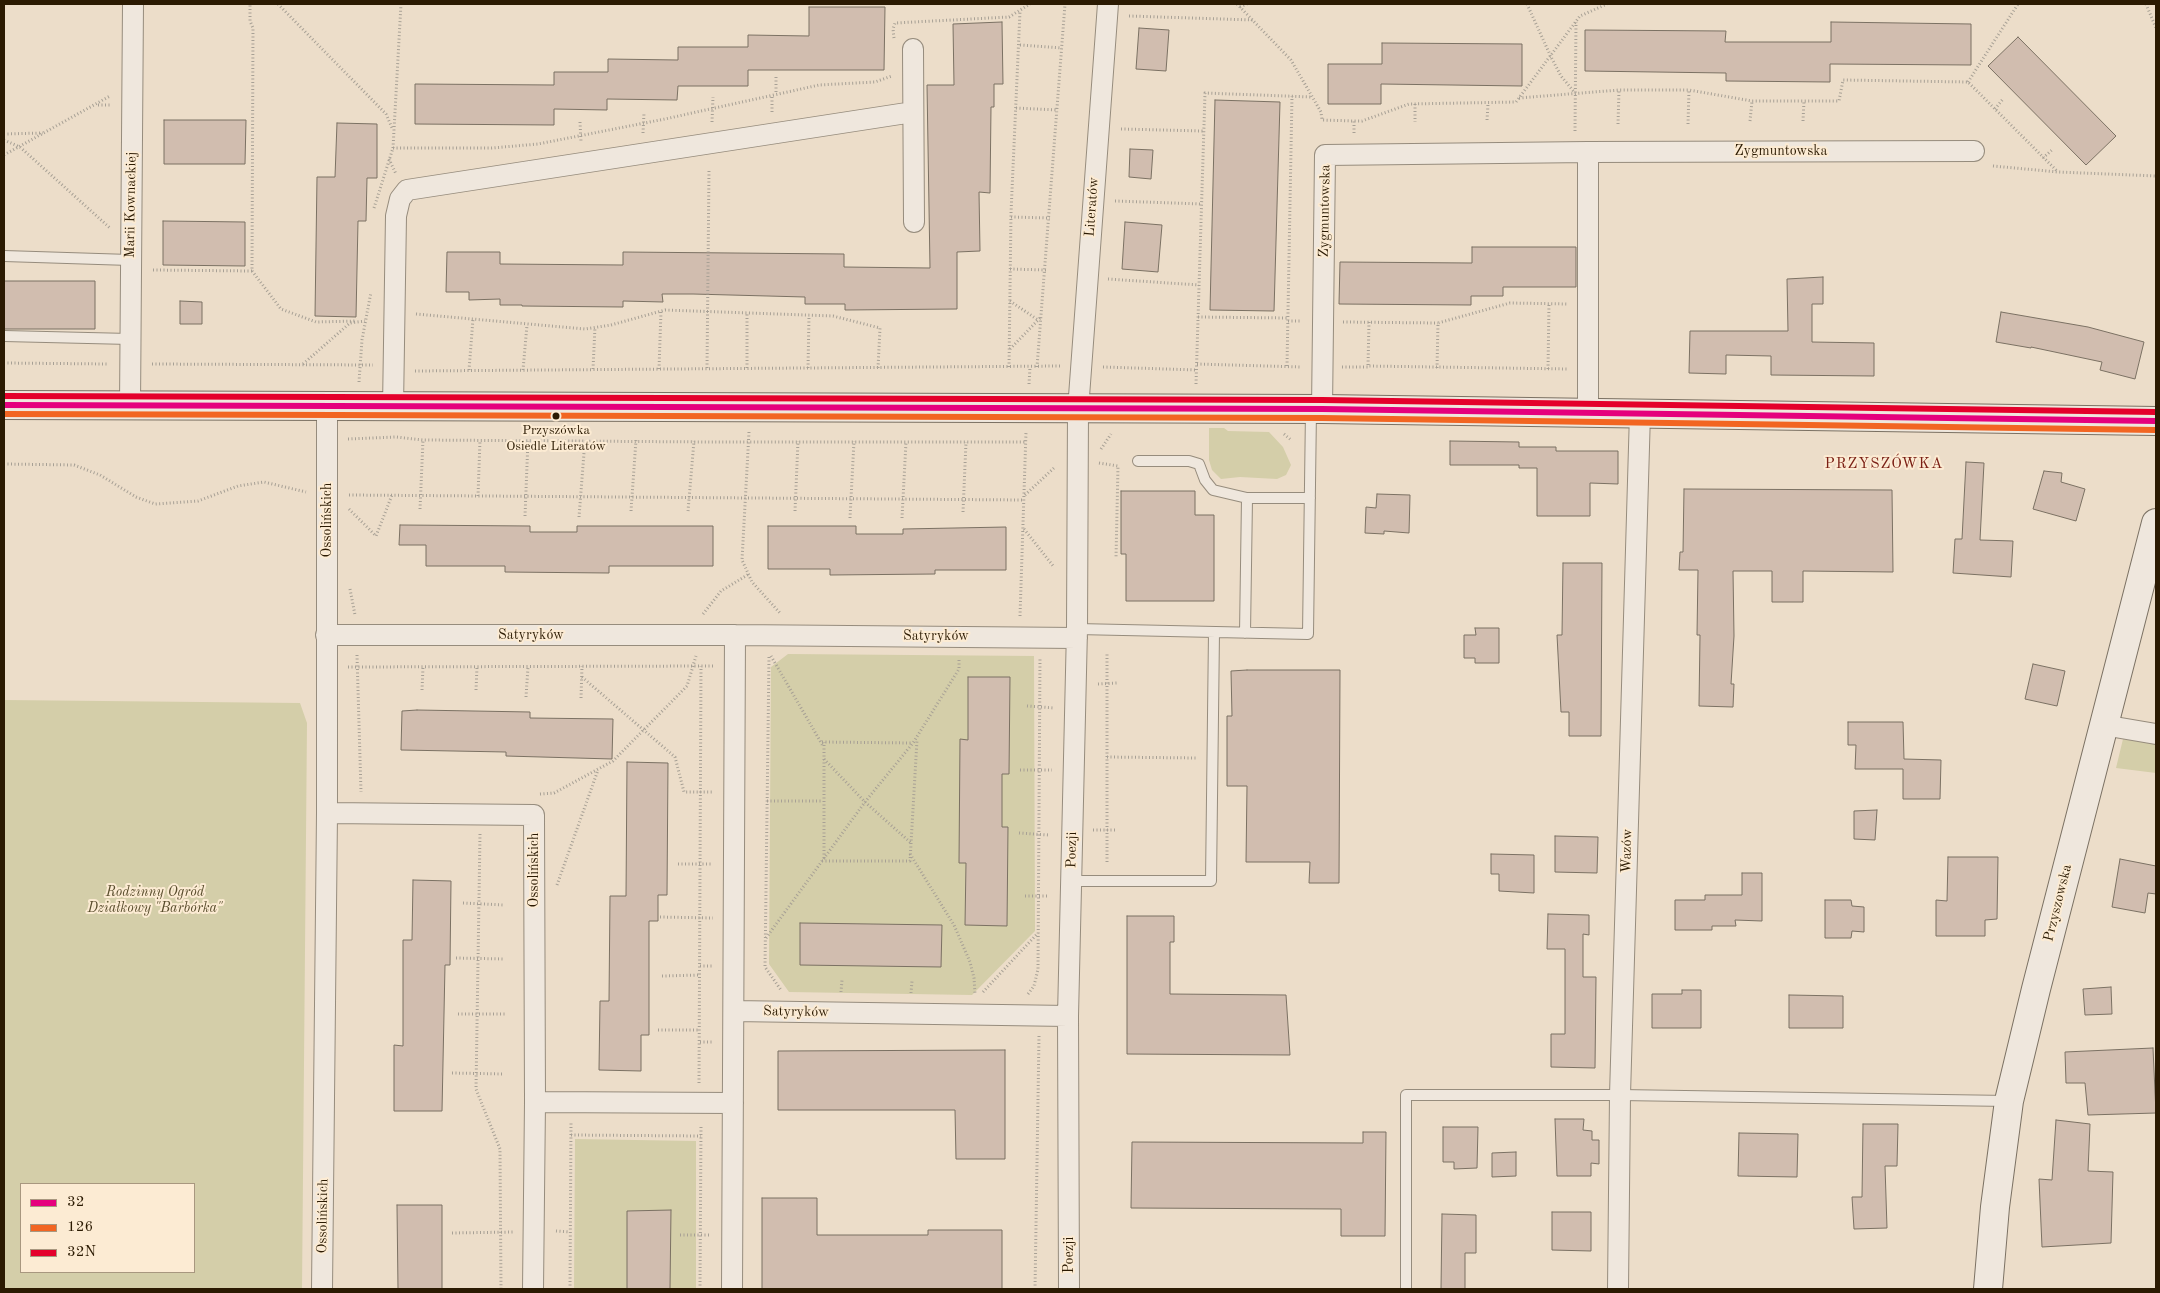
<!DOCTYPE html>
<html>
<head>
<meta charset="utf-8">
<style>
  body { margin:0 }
  #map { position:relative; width:2160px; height:1293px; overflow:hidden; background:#ecddc9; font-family:"Old Standard TT",serif }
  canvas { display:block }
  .frame { position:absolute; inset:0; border:5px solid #2b1a02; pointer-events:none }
  .legend { position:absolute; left:20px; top:1183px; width:175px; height:90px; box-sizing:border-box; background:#fcebd3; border:1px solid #a8977f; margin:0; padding:6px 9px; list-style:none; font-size:15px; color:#2b1a02 }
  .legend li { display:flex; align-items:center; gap:10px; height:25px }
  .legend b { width:25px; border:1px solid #a8977f }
</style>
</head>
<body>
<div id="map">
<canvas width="2160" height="1293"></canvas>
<div class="frame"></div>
<ul class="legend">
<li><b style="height:6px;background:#e5007d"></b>32</li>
<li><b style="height:6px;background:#f26522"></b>126</li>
<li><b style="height:6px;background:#e4002b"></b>32N</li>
</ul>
</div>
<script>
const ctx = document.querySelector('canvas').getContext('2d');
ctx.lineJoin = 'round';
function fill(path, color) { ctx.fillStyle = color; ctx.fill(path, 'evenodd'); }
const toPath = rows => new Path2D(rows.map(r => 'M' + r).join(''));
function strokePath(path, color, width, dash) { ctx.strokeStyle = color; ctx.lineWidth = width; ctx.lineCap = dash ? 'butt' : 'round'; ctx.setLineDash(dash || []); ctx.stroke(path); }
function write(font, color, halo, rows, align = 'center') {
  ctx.font = font + ' "Old Standard TT",serif'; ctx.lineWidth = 4; ctx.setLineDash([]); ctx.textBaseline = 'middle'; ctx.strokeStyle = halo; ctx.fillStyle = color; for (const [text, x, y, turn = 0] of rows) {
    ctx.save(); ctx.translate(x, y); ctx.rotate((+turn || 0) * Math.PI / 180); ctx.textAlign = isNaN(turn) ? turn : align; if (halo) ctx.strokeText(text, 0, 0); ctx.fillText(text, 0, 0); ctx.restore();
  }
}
const green = toPath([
  [1209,428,1224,428,1228,431,1269,432,1283,447,1291,465,1286,475,1277,479,1240,477,1221,479,1212,470,1209,460],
  [788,654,1034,656,1035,931,972,995,789,992,769,964,771,667],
  [4,700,300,703,307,723,302,1289,4,1289],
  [194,1184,194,1272,21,1272,21,1184],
  [2123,739,2156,744,2156,773,2116,768],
  [575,1139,696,1141,696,1289,574,1289]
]);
const building = toPath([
  [809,7,885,7,884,70,748,70,748,86,678,86,677,100,607,99,607,110,554,109,554,125,415,124,415,84,554,85,554,72,608,72,608,59,678,60,678,47,748,47,748,35,809,36,809,7],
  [1002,22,1003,84,994,84,994,107,991,107,990,193,979,192,980,251,957,252,957,309,845,310,845,304,805,304,805,297,693,294,662,294,663,302,623,301,623,307,522,306,522,305,500,305,500,299,469,300,469,292,446,292,447,252,500,252,500,264,623,265,623,252,844,254,844,267,930,268,927,85,954,85,953,24,1002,22],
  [1831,22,1971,24,1971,65,1830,64,1830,82,1726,81,1726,73,1585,71,1585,30,1726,31,1725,42,1831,42,1831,22],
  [1139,28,1169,30,1166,71,1136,69,1139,28],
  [2018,37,2116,136,2086,165,1988,66,2018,37],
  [1382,43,1522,44,1522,86,1381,84,1381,104,1328,104,1328,64,1382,64,1382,43],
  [1215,100,1280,102,1274,311,1210,310,1215,100],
  [164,120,246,120,245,164,164,164,164,120],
  [337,123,377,124,377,178,367,178,366,221,358,221,356,317,315,316,317,177,335,177,337,123],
  [1130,149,1153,150,1151,179,1129,177,1130,149],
  [163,221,245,222,245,266,163,265,163,221],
  [1125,222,1162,225,1158,272,1122,269,1125,222],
  [1472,247,1576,247,1576,287,1503,287,1503,296,1471,296,1471,305,1339,304,1340,262,1472,263,1472,247],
  [1823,277,1823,304,1812,304,1812,342,1874,343,1874,376,1771,375,1771,356,1726,355,1726,374,1689,373,1690,331,1788,331,1787,279,1823,277],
  [4,281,95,281,95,329,4,329,4,281],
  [180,301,202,302,202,324,180,324,180,301],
  [2001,312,2088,327,2144,342,2135,379,2100,370,2102,362,2031,347,2031,348,1996,342,2001,312],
  [1450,441,1519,442,1519,447,1556,447,1556,451,1618,451,1618,484,1590,483,1590,516,1537,516,1537,468,1519,468,1519,465,1450,465,1450,441],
  [1966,462,1984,463,1980,540,2013,541,2011,577,1953,573,1955,539,1962,539,1966,462],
  [2044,471,2062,473,2061,482,2085,489,2076,521,2033,509,2044,471],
  [1684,489,1892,490,1893,572,1803,571,1803,602,1772,602,1772,571,1733,571,1734,636,1731,684,1734,684,1733,707,1699,706,1700,635,1697,635,1698,570,1679,570,1680,552,1683,552,1684,489],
  [1121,491,1195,491,1195,515,1214,515,1214,601,1126,601,1126,554,1121,554,1121,491],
  [1377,494,1410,495,1409,533,1384,531,1384,534,1365,533,1366,507,1376,508,1377,494],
  [400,525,530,526,530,532,577,532,577,526,713,526,713,566,609,566,609,573,505,572,505,566,426,566,426,545,399,545,400,525],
  [768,526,856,526,856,534,903,534,903,529,1006,527,1006,570,935,570,935,574,830,575,830,569,768,569,768,526],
  [1563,563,1602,563,1601,736,1569,736,1569,712,1561,712,1557,635,1562,635,1563,563],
  [1475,628,1499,628,1499,663,1475,663,1475,658,1464,658,1464,635,1476,635,1475,628],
  [2033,664,2065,671,2057,706,2025,699,2033,664],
  [1247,670,1340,670,1339,883,1309,883,1310,862,1246,862,1247,786,1227,786,1227,716,1232,716,1231,671,1247,670],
  [968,677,1010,677,1009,774,1002,774,1002,827,1008,827,1007,926,965,925,966,863,959,863,960,739,968,740,968,677],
  [417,710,530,712,530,718,613,719,612,759,506,756,506,752,401,750,402,711,417,710],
  [1848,722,1903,722,1904,759,1941,760,1940,799,1903,799,1903,769,1855,769,1856,745,1848,745,1848,722],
  [627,762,668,763,667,895,658,895,658,921,649,921,649,1035,641,1035,641,1071,599,1070,600,1001,609,1001,610,896,626,896,627,762],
  [1877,810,1875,840,1854,839,1854,811,1877,810],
  [1555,836,1598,837,1597,873,1555,872,1555,836],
  [1491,854,1534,855,1534,893,1499,891,1499,874,1491,874,1491,854],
  [1948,857,1998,857,1997,919,1985,920,1985,936,1936,936,1936,900,1947,901,1948,857],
  [2120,859,2156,866,2156,894,2148,893,2145,913,2112,907,2120,859],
  [1742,873,1762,873,1762,921,1735,920,1736,926,1712,926,1712,930,1675,930,1675,900,1705,900,1705,895,1742,895,1742,873],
  [413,880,451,881,450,965,445,965,442,1111,394,1111,394,1045,403,1046,403,940,412,940,413,880],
  [1825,900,1851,900,1852,906,1864,907,1864,932,1852,931,1851,938,1825,938,1825,900],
  [1548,914,1589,915,1589,935,1583,934,1583,977,1596,977,1595,1068,1551,1067,1551,1034,1565,1034,1565,949,1547,949,1548,914],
  [1127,916,1174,916,1174,942,1170,942,1170,994,1286,995,1290,1055,1127,1054,1127,916],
  [800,923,942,925,941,967,800,965,800,923],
  [2111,987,2112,1014,2085,1015,2083,989,2111,987],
  [1682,990,1701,990,1701,1028,1652,1028,1652,994,1682,994,1682,990],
  [1789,995,1843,996,1843,1028,1789,1028,1789,995],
  [2153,1048,2156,1113,2088,1115,2085,1083,2066,1083,2065,1052,2153,1048],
  [1005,1050,1005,1159,956,1159,955,1110,778,1110,778,1051,1005,1050],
  [1555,1119,1584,1119,1583,1130,1592,1131,1592,1140,1599,1140,1599,1164,1591,1163,1591,1176,1557,1176,1555,1119],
  [2056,1120,2090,1124,2088,1171,2113,1172,2111,1243,2042,1247,2039,1179,2052,1180,2056,1120],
  [1863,1124,1898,1124,1897,1166,1885,1166,1887,1228,1854,1229,1852,1197,1862,1197,1863,1124],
  [1443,1127,1478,1127,1477,1168,1454,1169,1454,1162,1443,1162,1443,1127],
  [1363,1132,1386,1132,1385,1236,1341,1236,1341,1209,1131,1208,1132,1142,1363,1143,1363,1132],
  [1739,1133,1798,1134,1797,1177,1738,1176,1739,1133],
  [1516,1152,1516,1176,1492,1177,1492,1153,1516,1152],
  [762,1198,817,1198,817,1235,928,1235,928,1230,1002,1230,1002,1289,762,1289,762,1198],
  [397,1205,442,1205,442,1289,398,1289,397,1205],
  [671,1210,670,1289,627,1289,627,1211,671,1210],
  [1552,1212,1591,1212,1591,1251,1552,1250,1552,1212],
  [1442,1214,1476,1215,1476,1253,1465,1253,1465,1289,1441,1289,1442,1214]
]);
const path = toPath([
  [278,4,386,114,393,130],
  [1237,4,1291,60,1321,112,1322,120,1354,121,1362,121,1409,104,1516,102,1580,16,1607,4],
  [1527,4,1551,57,1561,76,1575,93],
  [2146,4,2156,28],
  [1240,7,1247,4],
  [1129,16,1253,20],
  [894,38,893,29,895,23,1009,17,1030,4],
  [1020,45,1062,48],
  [776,77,776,94],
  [1968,82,2018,4],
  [1519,98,1619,90,1689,90,1752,101,1839,101,1843,80,1968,82,2058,172],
  [1415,104,1415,122],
  [98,105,111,105],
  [1016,108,1058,110],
  [1995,109,2003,99],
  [772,112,772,95],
  [1487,120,1488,104],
  [1750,121,1752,101],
  [1803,121,1804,101],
  [580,122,581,142],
  [712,122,713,97],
  [1618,124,1619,90],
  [1688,124,1689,90],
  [1121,129,1203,131],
  [1575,131,1576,22],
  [643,133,644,113],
  [1354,133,1354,121],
  [4,134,43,133],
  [4,140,20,147,110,228],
  [393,148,401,4],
  [4,155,110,96],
  [2043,158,2053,149],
  [389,159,396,174],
  [1993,166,2058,172,2156,176],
  [1115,201,1202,204],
  [374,208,393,148,492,148,538,144,665,119,819,85,875,82,892,76],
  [1011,217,1050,218],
  [1010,269,1046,270],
  [153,270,252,271,253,28,250,21,250,4],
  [252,271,281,309,316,322,356,321],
  [1108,279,1199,285],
  [1010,301,1038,320],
  [416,314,585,329,611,325,665,310,833,316,880,328,878,368],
  [1198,317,1288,318],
  [1288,321,1302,321],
  [1343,322,1438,323],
  [1369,322,1368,366,1568,369],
  [1010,349,1040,318],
  [4,363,108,364],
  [152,364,373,365],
  [303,364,350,323,365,321],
  [1197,364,1301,367],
  [1287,366,1292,96],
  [1009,367,1011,213,1020,11],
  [1037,367,1065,4],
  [1103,367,1197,370],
  [1342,367,1369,367],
  [707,368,709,170],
  [747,368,747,313],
  [808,368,809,316],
  [1437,368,1438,323,1510,303,1567,304],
  [593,369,595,327],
  [659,369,661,311],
  [1548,369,1549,303],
  [469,370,473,319],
  [523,370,527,325],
  [415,371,1061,366],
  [359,382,362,340,371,292],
  [1029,384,1030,367],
  [1196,384,1205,93,1312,97],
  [749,432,742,560,752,582,780,613],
  [1284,434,1291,440],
  [348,439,396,437,423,440,710,442,1026,442],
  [1101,449,1111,434],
  [1099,463,1118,466,1116,558],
  [4,464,74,465,100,475,136,497,155,504,198,501,238,486,264,482,306,492],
  [349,495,1024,500],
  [1025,495,1055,467],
  [478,496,480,440],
  [349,509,376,536,392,495],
  [420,509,423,440],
  [631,511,636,440],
  [688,511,694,441],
  [795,511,798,441],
  [963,512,966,442],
  [525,516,528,440],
  [579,517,585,440],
  [850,518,854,441],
  [902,518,906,442],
  [1024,529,1054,567],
  [350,589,355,615],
  [703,614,721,591,749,574],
  [1020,616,1026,432],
  [357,655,361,792],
  [771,656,823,746],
  [769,657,765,967,781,990],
  [348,667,714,666],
  [582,677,675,757,684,792,712,792],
  [1098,684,1117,683],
  [422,690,423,667],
  [476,690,477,667],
  [526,697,528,667],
  [581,698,582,666],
  [1027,706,1054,708],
  [822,742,913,743],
  [1107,757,1197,758],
  [824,759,865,802,911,843],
  [1020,770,1052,770],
  [540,794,554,793,613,761,687,686,696,656],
  [767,801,823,801],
  [1093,830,1115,830],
  [1019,833,1049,835],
  [480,834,476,1089,500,1149,501,1289],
  [910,854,954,925,970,962,974,978,975,994],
  [824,858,824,742],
  [822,861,910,861,917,740],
  [1107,862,1107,654],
  [678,864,712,864],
  [557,885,598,770],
  [1025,896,1048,896],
  [463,903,504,905],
  [660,917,713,918],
  [766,938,865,802,913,743,959,669,959,659],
  [456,958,505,959],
  [700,966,712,966],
  [662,976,700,975],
  [841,992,842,980],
  [983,992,1038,933],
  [911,993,912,981],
  [1028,994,1034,986,1038,969,1040,658],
  [458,1014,505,1014],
  [658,1030,700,1030],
  [700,1042,712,1042],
  [452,1073,504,1074],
  [699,1083,701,666],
  [571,1135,701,1136],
  [556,1231,570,1232],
  [452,1233,514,1232],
  [680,1235,711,1235],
  [570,1289,571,1123],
  [700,1289,701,1125],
  [1035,1289,1039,1036]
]);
const lane = toPath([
  [4,256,130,260],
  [4,336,130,339],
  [1138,461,1189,461,1199,464,1205,480,1213,490,1247,498],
  [1077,629,1308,634,1311,410],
  [1245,633,1247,498,1310,498],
  [1071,881,1211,881,1214,632],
  [1406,1289,1406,1095,1620,1095,2008,1101]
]);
const street = toPath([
  [913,49,914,222],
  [1588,152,1588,413],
  [130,406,133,4],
  [393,407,396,216,400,199,407,190,913,112],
  [1322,409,1325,155,1588,152,1974,151],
  [326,635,735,635,1077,638],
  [2103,725,2156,734],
  [327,813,534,815,535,1102,733,1103],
  [734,1011,1068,1016],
  [322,1289,327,813,327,406],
  [533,1289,535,1102],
  [732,1289,735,635],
  [1069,1289,1068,1016,1077,629,1078,410,1108,4],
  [1618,1289,1620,1095,1640,413]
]);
const secondary = toPath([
  [4,405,1322,409,2156,421],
  [1988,1289,1995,1207,2009,1101,2036,989,2156,523]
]);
const bus1 = toPath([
  [4,405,1322,409,2156,421]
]);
const bus2 = toPath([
  [4,414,1322,418,2156,430]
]);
const bus3 = toPath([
  [4,396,1322,400,2156,412]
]);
const markers = [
  [556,416,4.5,"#2b1a02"]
];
const busNames = [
  ["Przyszówka",556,431],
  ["Osiedle Literatów",556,447]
];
const streetNames = [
  ["Zygmuntowska",1781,151],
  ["Marii Kownackiej",131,205,-89],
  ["Literatów",1092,207,-86],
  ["Zygmuntowska",1325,211,-89],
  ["Ossolińskich",327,520,-90],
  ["Satyryków",531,635],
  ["Satyryków",936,636],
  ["Poezji",1072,850,-89],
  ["Wazów",1627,851,-88],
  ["Ossolińskich",534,870,-90],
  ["Przyszowska",2058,903,-76],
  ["Satyryków",796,1012,1],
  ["Ossolińskich",323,1216,-89],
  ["Poezji",1069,1255,-90]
];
const parkNames = [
  ["Rodzinny Ogród",155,892],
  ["Działkowy \"Barbórka\"",155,908]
];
const neighbourhoodNames = [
  ["PRZYSZÓWKA",1884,464]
];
fill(green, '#d4cea9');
fill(building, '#d1bdaf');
strokePath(building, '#7b7163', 1);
strokePath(lane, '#968c7d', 12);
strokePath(street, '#968c7d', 22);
strokePath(secondary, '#7b7163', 30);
strokePath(path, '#a7a095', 3, [1, 2.5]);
strokePath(lane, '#efe7dd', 10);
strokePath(street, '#efe7dd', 20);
strokePath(secondary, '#efe7dd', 28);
strokePath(bus1, '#e5007d', 6);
strokePath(bus2, '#f26522', 6);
strokePath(bus3, '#e4002b', 6);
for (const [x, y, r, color] of markers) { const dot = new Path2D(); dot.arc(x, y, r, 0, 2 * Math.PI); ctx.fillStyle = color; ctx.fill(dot); strokePath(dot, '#fcebd3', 2); }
write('13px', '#2b1a02', '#fcebd3', busNames);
write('14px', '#2b1a02', '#fcebd3', streetNames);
write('italic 14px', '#584c2c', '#fcebd3', parkNames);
ctx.letterSpacing = '1px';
write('15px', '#7a1f14', '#fcebd3', neighbourhoodNames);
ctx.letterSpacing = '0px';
</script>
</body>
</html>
